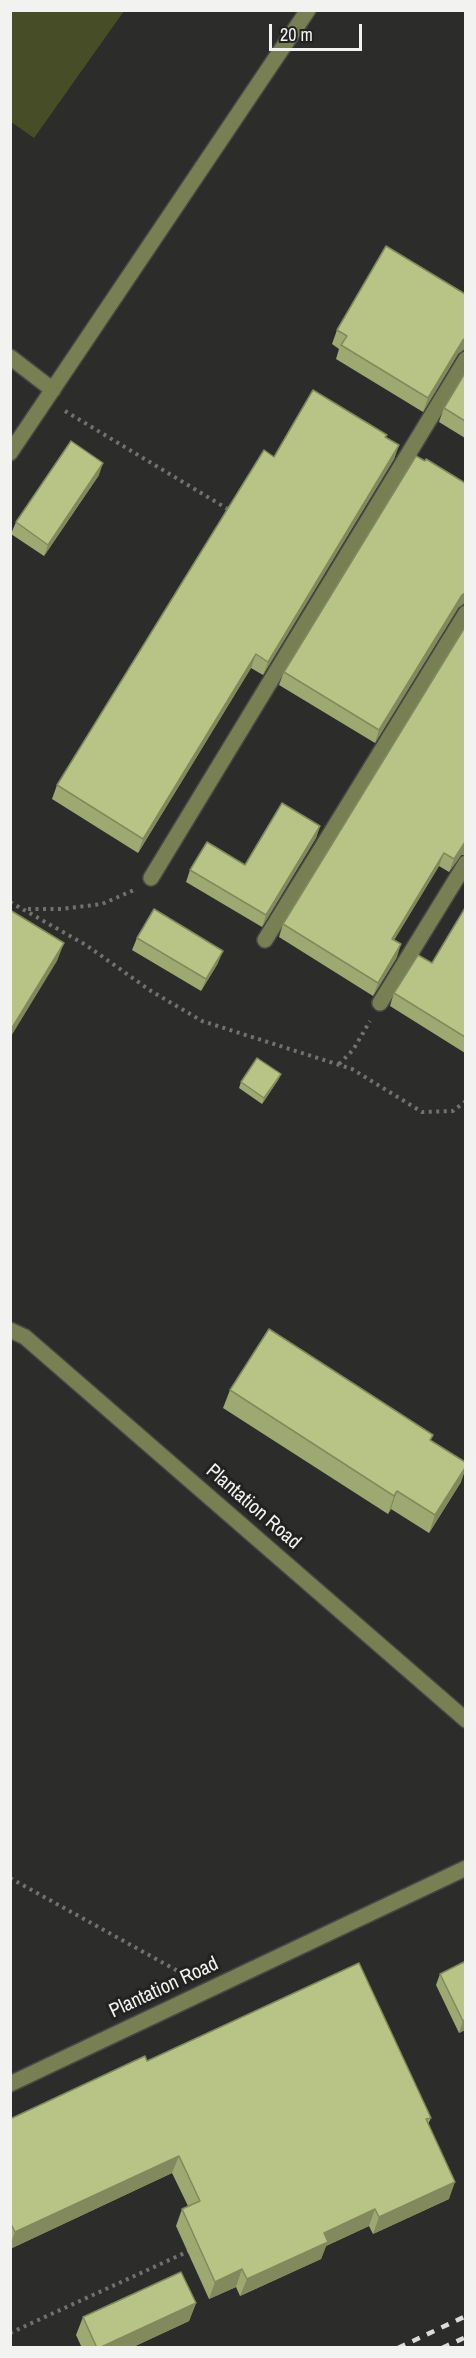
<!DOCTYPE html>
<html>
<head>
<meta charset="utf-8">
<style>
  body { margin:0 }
  #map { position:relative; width:476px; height:2358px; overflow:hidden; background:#2c2d2a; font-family:"Archivo Narrow",sans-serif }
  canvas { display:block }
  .frame { position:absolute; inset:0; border:12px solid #f2f3f1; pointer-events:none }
  .scale { position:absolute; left:269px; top:24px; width:93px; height:27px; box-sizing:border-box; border:3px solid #f2f3f1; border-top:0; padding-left:8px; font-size:18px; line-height:21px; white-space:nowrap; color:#f2f3f1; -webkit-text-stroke:4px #222320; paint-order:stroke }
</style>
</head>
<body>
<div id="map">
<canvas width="476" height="2358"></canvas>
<div class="frame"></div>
<div class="scale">20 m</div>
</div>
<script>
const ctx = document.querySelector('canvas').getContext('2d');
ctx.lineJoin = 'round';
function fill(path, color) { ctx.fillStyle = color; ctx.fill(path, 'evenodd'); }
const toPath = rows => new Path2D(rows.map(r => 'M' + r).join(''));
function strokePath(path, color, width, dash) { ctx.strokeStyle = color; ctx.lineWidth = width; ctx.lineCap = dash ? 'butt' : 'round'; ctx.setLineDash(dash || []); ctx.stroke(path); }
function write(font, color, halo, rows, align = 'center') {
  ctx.font = font + ' "Archivo Narrow",sans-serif'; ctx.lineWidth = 6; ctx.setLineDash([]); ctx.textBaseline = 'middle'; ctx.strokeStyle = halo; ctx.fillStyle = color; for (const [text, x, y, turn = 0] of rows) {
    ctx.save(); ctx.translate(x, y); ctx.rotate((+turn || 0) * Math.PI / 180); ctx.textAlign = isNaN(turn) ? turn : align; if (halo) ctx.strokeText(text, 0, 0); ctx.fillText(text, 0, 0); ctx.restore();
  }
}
const green = toPath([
  [11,10,124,11,34,138,11,122]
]);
const path = toPath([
  [65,411,231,511],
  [10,902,86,945,151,991,202,1021,352,1069,422,1112,453,1111,466,1101],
  [28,909,61,909,102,904,134,890],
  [339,1064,353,1050,370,1021],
  [10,1878,185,1975],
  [10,2333,191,2250]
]);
const minor = toPath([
  [10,357,53,390],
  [10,453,308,10],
  [151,878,466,359],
  [265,940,466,613],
  [380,1003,466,863],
  [10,1330,25,1337,466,1720],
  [10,2084,466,1868]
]);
const rail = toPath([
  [398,2348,466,2316],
  [442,2348,466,2337]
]);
const wall = toPath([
  [337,330,458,354,423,412,336,359,339,349,332,344],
  [465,373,465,438,439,422,444,408],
  [386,438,399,445,394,459,263,675,251,668,138,853,52,799,57,785,274,457],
  [99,475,44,556,11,534,16,522],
  [458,608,375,743,279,685,284,672],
  [465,627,461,855,449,872,439,866,394,940,397,957,373,996,279,937,283,924],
  [320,826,316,838,262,927,186,882,190,870,245,865],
  [465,908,465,1053,390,1006,394,993,432,963],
  [137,938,218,963,201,991,132,950],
  [281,1074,278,1080,262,1104,239,1088,241,1082],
  [230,1390,431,1440,461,1482,429,1533,391,1509,388,1514,223,1408],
  [465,1966,465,2030,459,2033,436,1985,440,1974],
  [147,2061,431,2118,428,2124,449,2199,373,2234,369,2226,326,2246,321,2259,240,2296,236,2287,209,2299,176,2226,182,2209,188,2206,172,2173,10,2249,10,2119],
  [196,2303,189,2321,131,2348,82,2348,76,2335,83,2317]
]);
const shadedWall = toPath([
  [465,338,465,349,458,354,423,412,428,398,463,340],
  [399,445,394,459,263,675,268,662],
  [103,463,99,475,44,556,48,545],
  [465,593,465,603,458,608,375,743,379,730,462,595],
  [256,654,251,668,138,853,143,839],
  [320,826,316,838,262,927,266,915],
  [465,842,465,855,461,855,449,872,454,859],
  [444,853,439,866,387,952,392,939],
  [64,943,57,961,10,1038,10,1031],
  [401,944,397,957,373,996,378,983],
  [223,951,218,963,201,991,206,979],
  [281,1074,278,1080,262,1104,264,1098],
  [465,1468,465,1471,461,1482,429,1533,435,1515],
  [397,1491,391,1509,388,1514,394,1496],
  [465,2020,465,2030,459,2033,463,2021],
  [179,2156,172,2173,10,2249,10,2245,15,2232],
  [455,2182,449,2199,373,2234,379,2217],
  [375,2209,369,2226,326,2246,321,2259,240,2296,247,2279,324,2233],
  [242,2269,236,2287,209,2299,215,2282],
  [196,2303,189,2321,131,2348,99,2348]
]);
const building = toPath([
  [386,246,465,294,465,338,463,340,428,398,341,345,347,336,337,330,386,246],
  [465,373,465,421,444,408,465,373],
  [313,390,387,435,385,437,399,445,268,662,256,654,143,839,57,785,264,450,274,457,313,390],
  [71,441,103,463,48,545,16,522,71,441],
  [416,456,425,461,426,459,465,483,465,593,462,595,379,730,284,672,416,456],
  [465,627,465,842,454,859,444,853,392,939,401,944,378,983,283,924,465,627],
  [282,803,320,826,266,915,190,870,207,842,245,865,282,803],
  [465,908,465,1037,394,993,418,955,432,963,465,908],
  [154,909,223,951,206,979,137,938,154,909],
  [10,910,64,943,10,1031,10,910],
  [257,1058,281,1074,264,1098,241,1082,257,1058],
  [269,1329,433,1435,430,1440,465,1462,465,1468,435,1515,397,1491,394,1496,230,1390,269,1329],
  [464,1962,465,1966,465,2020,463,2021,440,1974,464,1962],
  [359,1963,431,2118,426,2119,455,2182,379,2217,375,2209,324,2233,328,2242,247,2279,242,2269,215,2282,182,2209,200,2201,179,2156,15,2232,10,2222,10,2119,145,2056,147,2061,359,1963],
  [181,2272,196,2303,99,2348,97,2348,83,2317,181,2272]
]);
const streetNames = [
  ["Plantation Road",253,1507,41],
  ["Plantation Road",164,1988,-25]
];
fill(green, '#474d26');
strokePath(minor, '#484946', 18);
strokePath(path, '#71726f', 4, [3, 4.5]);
strokePath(minor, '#788053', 15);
strokePath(rail, '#dcdddb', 4.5, [8, 8]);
fill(wall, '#9ea972');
fill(shadedWall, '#81895d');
fill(building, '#b8c485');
strokePath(building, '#81895d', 1.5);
write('20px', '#f2f3f1', '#222320', streetNames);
</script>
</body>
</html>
